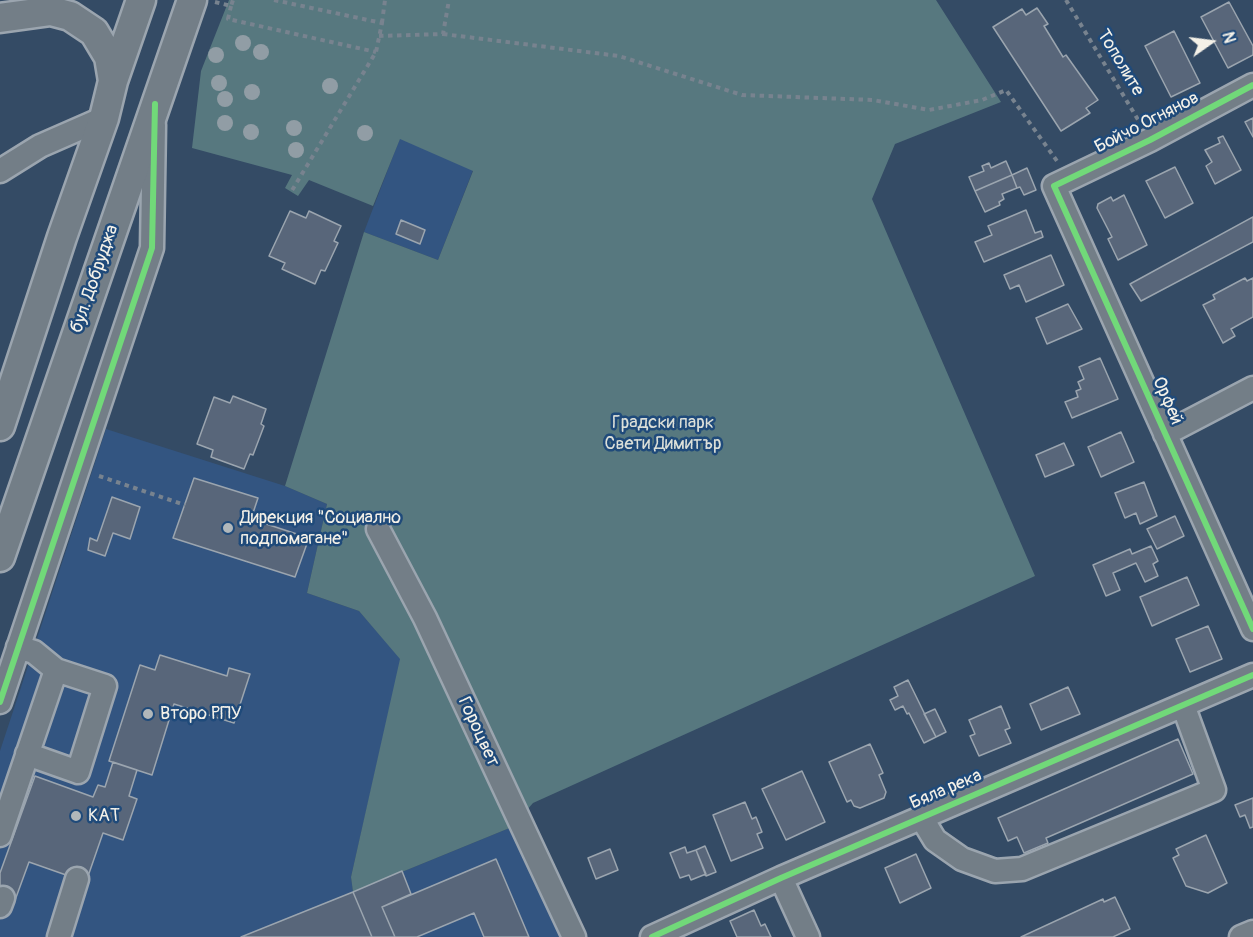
<!DOCTYPE html>
<html>
<head>
<meta charset="utf-8">
<style>
  body { margin:0 }
  #map { position:relative; width:1253px; height:937px; overflow:hidden; background:#344b65; font-family:Pangolin,sans-serif }
  canvas { display:block }
  .north { position:absolute; left:1181px; top:12px; width:60px; height:60px; -webkit-text-stroke:4px #1f4a7a; paint-order:stroke; rotate:76deg; font-size:16px; font-weight:700; line-height:24px; text-align:center; color:#f4f1e8 }
  .north::after { content:''; display:block; margin:auto; width:21px; height:27px; background:#f4f1e8; clip-path:polygon(50% 0,100% 100%,50% 72%,0 100%) }
</style>
</head>
<body>
<div id="map">
<canvas width="1253" height="937"></canvas>
<div class="north">N</div>
</div>
<script>
const ctx = document.querySelector('canvas').getContext('2d');
ctx.lineJoin = 'round';
function fill(path, color) { ctx.fillStyle = color; ctx.fill(path, 'evenodd'); }
const toPath = rows => new Path2D(rows.map(r => 'M' + r).join(''));
function strokePath(path, color, width, dash) { ctx.strokeStyle = color; ctx.lineWidth = width; ctx.lineCap = dash ? 'butt' : 'round'; ctx.setLineDash(dash || []); ctx.stroke(path); }
function write(font, color, halo, rows, align = 'center') {
  ctx.font = font + ' Pangolin,sans-serif'; ctx.lineWidth = 5; ctx.setLineDash([]); ctx.textBaseline = 'middle'; ctx.strokeStyle = halo; ctx.fillStyle = color; for (const [text, x, y, turn = 0] of rows) {
    ctx.save(); ctx.translate(x, y); ctx.rotate((+turn || 0) * Math.PI / 180); ctx.textAlign = isNaN(turn) ? turn : align; if (halo) ctx.strokeText(text, 0, 0); ctx.fillText(text, 0, 0); ctx.restore();
  }
}
const built = toPath([
  [400,138,473,170,438,260,364,232],
  [106,429,285,486,327,504,307,593,359,611,401,659,351,877,353,892,512,827,560,937,0,937,0,751]
]);
const green = toPath([
  [229,0,936,0,1001,102,895,144,872,199,1035,576,533,803,512,827,353,892,351,877,400,659,359,611,307,593,327,504,285,486,364,232,438,260,473,171,400,139,373,206,309,180,298,196,285,188,292,175,192,148,201,71]
]);
const building = toPath([
  [1229,2,1253,46,1253,55,1228,68,1201,17,1229,2],
  [1037,8,1048,24,1044,26,1063,57,1066,55,1098,100,1086,108,1090,113,1061,131,993,27,1022,9,1026,15,1037,8],
  [1174,31,1200,83,1171,97,1145,46,1174,31],
  [1253,118,1253,137,1245,122,1253,118],
  [1223,136,1241,170,1215,184,1206,166,1212,162,1205,150,1220,143,1218,138,1223,136],
  [1006,161,1012,175,975,191,969,177,984,171,982,166,989,163,991,168,1006,161],
  [1175,167,1193,203,1165,218,1146,181,1175,167],
  [1027,168,1036,190,1024,195,1020,187,1017,188,1012,175,1027,168],
  [1012,175,1017,188,1002,194,1004,199,999,202,1000,205,985,212,975,191,1012,175],
  [1124,195,1147,245,1118,260,1108,239,1112,237,1097,208,1098,204,1111,197,1113,201,1124,195],
  [1026,210,1035,233,1041,231,1043,237,984,262,975,242,992,235,988,226,1026,210],
  [290,211,306,218,309,211,341,226,334,241,338,243,325,271,321,270,315,284,282,269,285,263,269,256,290,211],
  [1253,217,1253,242,1141,301,1130,284,1253,217],
  [401,220,425,230,420,244,396,234,401,220],
  [1051,255,1064,285,1026,302,1019,285,1010,289,1004,275,1051,255],
  [1245,278,1247,281,1253,278,1253,317,1231,329,1235,336,1223,343,1203,305,1215,299,1213,295,1245,278],
  [1068,304,1082,329,1047,344,1036,318,1068,304],
  [1100,358,1118,399,1072,418,1065,402,1078,397,1076,391,1081,389,1078,382,1084,379,1079,367,1100,358],
  [233,396,266,409,261,424,264,426,253,455,250,454,244,469,211,457,213,450,197,444,214,397,230,403,233,396],
  [1121,432,1134,462,1101,477,1088,447,1121,432],
  [1064,443,1074,465,1045,477,1036,455,1064,443],
  [194,478,258,498,251,519,309,538,295,577,173,538,194,478],
  [1144,482,1157,516,1140,524,1136,513,1125,518,1115,493,1144,482],
  [112,497,140,507,130,539,113,533,105,556,88,550,90,538,97,541,112,497],
  [1175,516,1184,536,1157,549,1147,529,1175,516],
  [1151,546,1158,561,1153,564,1158,576,1145,582,1136,563,1113,573,1120,590,1106,596,1093,565,1130,549,1132,554,1151,546],
  [1187,577,1199,605,1152,626,1140,597,1187,577],
  [1208,626,1222,659,1190,672,1176,639,1208,626],
  [160,655,227,676,229,668,250,674,234,723,174,704,152,775,109,761,140,665,155,670,160,655],
  [908,680,936,737,924,743,909,713,907,714,903,706,895,710,890,700,898,696,894,687,908,680],
  [1068,687,1080,714,1041,730,1030,704,1068,687],
  [1001,706,1010,728,1005,730,1011,743,979,756,970,736,975,734,969,720,1001,706],
  [935,709,946,732,936,737,924,714,935,709],
  [1178,739,1193,774,1046,838,1048,843,1024,853,1017,837,1008,841,998,818,1178,739],
  [870,744,883,773,879,775,886,792,884,798,860,808,854,806,851,800,847,802,829,762,870,744],
  [113,762,137,770,129,796,137,799,123,840,103,833,86,882,29,862,14,903,0,897,0,873,35,776,93,797,98,785,105,787,113,762],
  [802,771,825,822,786,840,762,789,802,771],
  [1253,798,1253,827,1250,828,1245,815,1240,817,1235,805,1253,798],
  [745,802,752,819,756,817,762,832,757,834,763,848,731,861,713,815,745,802],
  [1206,835,1227,883,1208,893,1186,886,1173,858,1179,855,1176,849,1206,835],
  [705,846,716,872,706,876,696,850,705,846],
  [685,847,687,853,696,850,706,874,691,880,689,875,680,878,670,853,685,847],
  [610,849,618,870,596,879,588,858,610,849],
  [916,854,931,888,900,903,885,868,916,854],
  [496,859,529,937,484,937,474,913,417,937,395,937,382,907,496,859],
  [402,871,411,894,382,907,395,937,372,937,353,892,402,871],
  [353,892,372,937,241,937,353,892],
  [1115,897,1130,929,1113,937,1021,937,1103,899,1104,902,1115,897],
  [754,910,761,926,765,924,771,937,737,937,730,921,754,910]
]);
const path = toPath([
  [274,0,382,23,376,52,291,192],
  [1066,0,1140,123],
  [215,2,231,6,233,0],
  [231,6,228,19,376,52],
  [382,23,385,0],
  [443,34,619,56,742,95,873,100,929,110,982,100,1006,90,1057,161],
  [379,36,443,34,449,0],
  [99,476,185,505]
]);
const minor = toPath([
  [1253,85,1150,140,1054,186,1253,629],
  [0,171,40,146,104,118],
  [1165,434,1253,388],
  [378,529,425,618,574,937],
  [18,647,34,652,56,670,105,686,78,772,27,754],
  [0,702,152,248,154,125],
  [921,817,935,840,962,859,995,871,1022,869,1214,790,1183,705],
  [0,835,56,670],
  [781,878,808,937],
  [0,906,3,898],
  [59,937,77,879],
  [652,937,781,878,1253,675],
  [1241,937,1253,932]
]);
const major = toPath([
  [0,18,51,11,70,16,94,32,109,57,113,81],
  [0,426,62,237,104,118,113,81,141,0],
  [0,557,192,0]
]);
const cycleway = toPath([
  [1253,85,1150,140,1054,186,1253,629],
  [0,702,152,248,155,104],
  [652,937,781,878,1253,675]
]);
const trees = [
  [243,43],
  [261,52],
  [216,55],
  [219,83],
  [330,86],
  [252,92],
  [225,99],
  [225,123],
  [294,128],
  [251,132],
  [365,133],
  [296,150]
];
const markers = [
  [228,528,6,"#b1b7ba"],
  [148,714,6,"#b1b7ba"],
  [76,816,6,"#b1b7ba"]
];
const streetNames = [
  ["Тополите",1120,63,59],
  ["Бойчо Огнянов",1147,123,-27],
  ["бул. Добруджа",95,279,-71],
  ["Орфей",1167,401,66],
  ["Гороцвет",478,732,65],
  ["Бяла река",946,790,-23]
];
const parkNames = [
  ["Градски парк",663,423],
  ["Свети Димитър",663,444]
];
const poiNames = [
  ["Дирекция \"Социално",240,518],
  ["подпомагане\"",240,539],
  ["Второ РПУ",160,714],
  ["КАТ",88,816]
];
fill(built, '#335581');
fill(green, '#57787f');
fill(building, '#58667a');
strokePath(building, '#9ba5af', 1.5);
strokePath(minor, '#9ba5af', 27);
strokePath(major, '#9ba5af', 33);
strokePath(path, '#78838f', 4, [4.5, 4.5]);
strokePath(minor, '#737e87', 22);
strokePath(major, '#737e87', 28);
strokePath(cycleway, '#71d979', 6);
ctx.fillStyle = '#919da5';
for (const [x, y] of trees) { ctx.beginPath(); ctx.arc(x, y, 8, 0, 2 * Math.PI); ctx.fill(); }
for (const [x, y, r, color] of markers) { const dot = new Path2D(); dot.arc(x, y, r, 0, 2 * Math.PI); ctx.fillStyle = color; ctx.fill(dot); strokePath(dot, '#1f4a7a', 2); }
write('18px', '#f4f1e8', '#1f4a7a', streetNames);
write('18px', '#dde0d9', '#1f4a7a', parkNames);
write('18px', '#f4f1e8', '#1f4a7a', poiNames, 'left');
</script>
</body>
</html>
